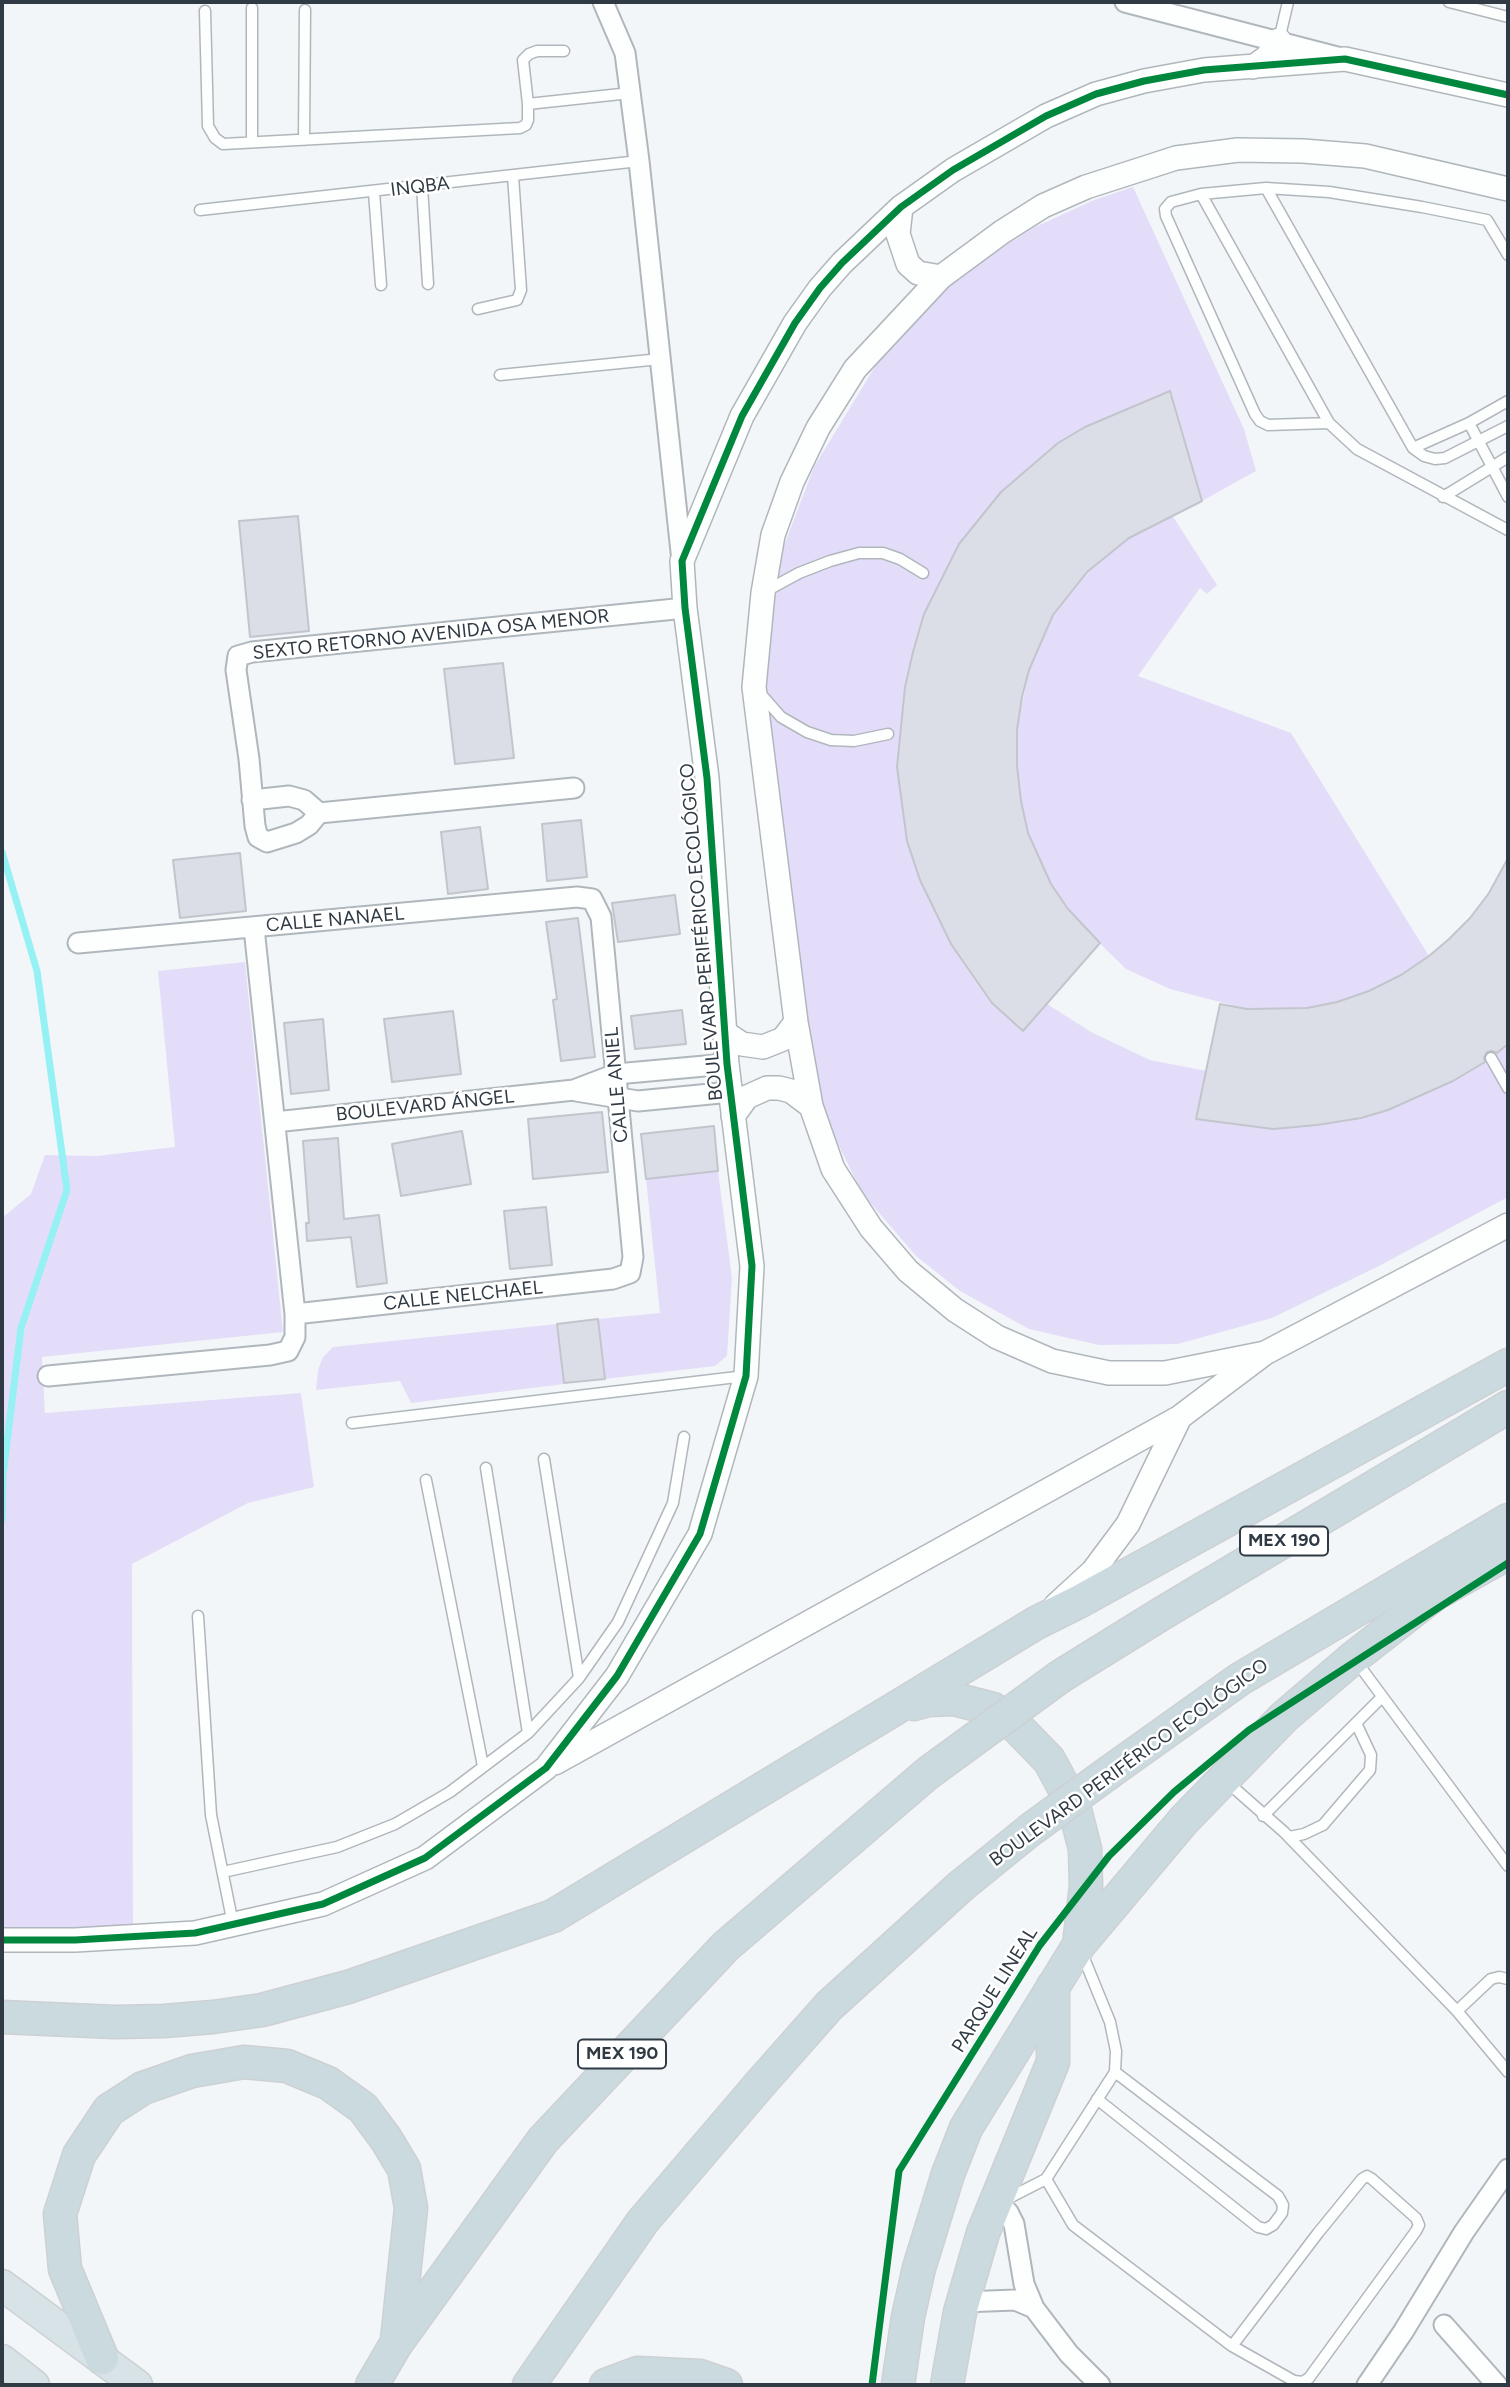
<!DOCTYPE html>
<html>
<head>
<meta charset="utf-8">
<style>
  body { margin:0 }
  #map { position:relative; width:1510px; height:2387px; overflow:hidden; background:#f3f6f8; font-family:Figtree,sans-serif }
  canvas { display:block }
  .frame { position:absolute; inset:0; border:4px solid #2f3a44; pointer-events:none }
</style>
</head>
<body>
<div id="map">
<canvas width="1510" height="2387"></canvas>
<div class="frame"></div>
</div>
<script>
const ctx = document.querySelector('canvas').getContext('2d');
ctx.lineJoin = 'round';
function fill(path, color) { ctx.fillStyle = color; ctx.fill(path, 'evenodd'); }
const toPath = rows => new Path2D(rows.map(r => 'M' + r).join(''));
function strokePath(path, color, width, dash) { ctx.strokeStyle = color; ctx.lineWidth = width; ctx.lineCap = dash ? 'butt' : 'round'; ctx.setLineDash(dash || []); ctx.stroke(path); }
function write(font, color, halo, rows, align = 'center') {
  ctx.font = font + ' Figtree,sans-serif'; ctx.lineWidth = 5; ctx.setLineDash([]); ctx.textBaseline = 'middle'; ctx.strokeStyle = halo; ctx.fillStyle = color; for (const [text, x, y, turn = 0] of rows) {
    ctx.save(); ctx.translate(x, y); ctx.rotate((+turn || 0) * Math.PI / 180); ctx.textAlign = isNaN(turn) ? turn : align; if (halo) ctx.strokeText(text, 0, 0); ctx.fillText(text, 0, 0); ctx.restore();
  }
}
const green = toPath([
  [1133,187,1244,429,1256,471,1202,501,1170,391,1085,427,1058,443,1001,492,983,514,959,544,924,614,905,687,897,768,907,841,920,880,951,944,992,1003,1023,1030,1047,1004,1091,1032,1150,1060,1207,1071,1196,1119,1273,1129,1317,1125,1361,1118,1388,1110,1453,1081,1491,1058,1508,1044,1508,1197,1379,1266,1272,1318,1178,1344,1099,1345,1029,1329,960,1291,916,1256,862,1193,820,1107,789,914,766,720,766,624,782,551,814,467,876,365,954,278,1033,228,1094,200],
  [1172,515,1217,585,1207,594,1200,588,1138,676,1291,733,1429,956,1401,975,1369,991,1337,1002,1307,1008,1247,1009,1170,989,1126,969,1082,926,1051,884,1039,859,1028,833,1021,801,1017,766,1017,730,1029,670,1053,615,1087,572,1129,538],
  [245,962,283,1332,42,1357,45,1413,301,1393,314,1487,248,1503,132,1564,133,1928,2,1930,2,1218,31,1194,45,1155,97,1156,175,1147,158,971],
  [718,1171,732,1278,727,1356,715,1366,605,1379,598,1319,660,1313,646,1179],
  [557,1324,564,1384,411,1403,400,1381,316,1390,318,1370,323,1357,333,1347]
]);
const stream = toPath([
  [2,852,37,971,67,1190,21,1328,3,1475,2,1520]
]);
const building = toPath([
  [1170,391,1202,501,1129,538,1087,572,1053,615,1029,670,1022,697,1017,730,1017,766,1021,801,1028,833,1051,884,1068,909,1100,943,1023,1031,992,1003,951,944,920,880,907,841,897,767,905,687,913,652,924,614,959,544,1001,492,1058,443,1085,427,1170,391],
  [298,516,309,631,250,637,239,521,298,516],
  [503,663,514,758,455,764,444,669,503,663],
  [581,820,587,877,547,881,542,824,581,820],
  [480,827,488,889,448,894,441,832,480,827],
  [240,853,246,911,180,918,173,860,240,853],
  [1508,858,1508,1044,1497,1053,1492,1051,1487,1052,1484,1057,1485,1062,1453,1081,1388,1110,1361,1118,1317,1125,1273,1129,1196,1119,1220,1004,1247,1009,1307,1008,1337,1002,1369,991,1401,975,1429,956,1449,939,1470,918,1489,893,1508,858],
  [675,895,680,934,618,942,612,903,675,895],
  [578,918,595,1057,561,1061,553,1000,557,999,546,922,578,918],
  [682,1010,686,1044,635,1049,631,1016,682,1010],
  [453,1011,461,1074,392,1082,384,1019,453,1011],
  [323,1019,329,1090,291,1094,284,1023,323,1019],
  [602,1112,608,1172,533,1179,528,1119,602,1112],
  [714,1126,718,1171,646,1179,641,1134,714,1126],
  [462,1131,471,1184,401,1196,392,1144,462,1131],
  [338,1138,344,1219,379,1215,387,1283,357,1287,351,1237,307,1241,306,1223,309,1223,303,1141,338,1138],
  [546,1207,552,1265,510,1269,504,1211,546,1207],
  [598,1319,605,1379,564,1383,557,1324,598,1319]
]);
const service = toPath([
  [1449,2,1508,17],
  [252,8,252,142],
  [205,11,208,126,215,138,223,144,520,128,526,125,528,120,528,104,630,93],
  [1279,40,1288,2],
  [528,104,523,60,529,54,537,51,564,51],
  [304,140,305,10],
  [422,186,428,284],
  [1266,188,1413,448,1424,456,1435,459,1445,458,1508,426],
  [374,192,381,285],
  [1201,194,1329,423,1357,449,1508,530],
  [200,210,639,161],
  [478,309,517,300,521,290,513,176],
  [500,375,660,359],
  [1329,423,1268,425,1260,421,1255,414,1166,216,1165,209,1171,202,1201,194,1266,188,1329,192,1422,207,1487,220,1508,255],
  [1469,423,1508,497],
  [1413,448,1469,423,1508,401],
  [1443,497,1508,457],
  [766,591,799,573,830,561,859,553,883,553,900,559,923,573],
  [759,692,781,717,807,732,831,740,854,741,888,734],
  [1491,1058,1508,1088],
  [352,1423,745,1376],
  [544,1459,579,1678],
  [486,1468,528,1733],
  [426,1480,483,1766],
  [198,1616,211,1815,233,1924],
  [1356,1661,1508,1866],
  [1226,1781,1284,1832,1457,2011,1508,2072],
  [1263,1816,1382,1697],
  [1289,1837,1304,1834,1323,1825,1370,1770,1371,1755,1356,1723],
  [223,1872,337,1847,395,1824,450,1792,528,1733,579,1678,618,1622,673,1503,684,1437],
  [1457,2011,1491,1979,1499,1977,1508,1979],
  [1097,2099,1258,2227,1266,2229,1273,2225,1282,2213,1283,2205,1278,2196,1115,2072],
  [1046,2179,1073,2225,1232,2346,1294,2381,1303,2382,1309,2378,1416,2231,1419,2225,1416,2218,1372,2179,1367,2176,1362,2179,1318,2233,1232,2346],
  [1005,2200,1046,2179,1115,2072,1116,2051,1110,2022,1081,1951]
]);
const minor = toPath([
  [603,2,625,53,639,161,682,561],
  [1125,2,1337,57],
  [252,800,289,796,304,800,319,813,574,788],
  [319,813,309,825,296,833,267,842,258,837,255,826,249,759,236,670,238,656,252,652,685,608],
  [78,943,577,897,592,899,601,917,633,1257,630,1273,613,1279,295,1314],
  [576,1091,638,1101,731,1092],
  [275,1122,574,1090,616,1074,727,1064],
  [48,1376,270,1355,288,1351,295,1337,295,1314,254,928],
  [995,2204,1008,2212,1014,2224,1024,2284,1034,2308,1069,2354,1100,2385],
  [963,2302,1015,2300,1034,2308],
  [1444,2325,1497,2385],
  [1367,2385,1403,2332,1464,2232,1508,2169]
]);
const tertiary = toPath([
  [1253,67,1267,57,1279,40],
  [901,207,898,234,908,264,918,273,941,277],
  [724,1032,742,1044,763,1047,783,1039,796,1022],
  [733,1116,747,1097,767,1088,779,1088,791,1091,811,1106],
  [1265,1353,1165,1373,1109,1373,1052,1361,997,1337,955,1310,908,1271,871,1228,833,1169,811,1106,796,1022,754,687,763,593,773,535,792,482,818,428,855,369,941,277,1002,232,1043,206,1086,187,1176,158,1238,150,1303,151,1365,156,1508,189],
  [1056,1605,1093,1571,1128,1524,1180,1417],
  [555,1763,1180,1417,1265,1353,1508,1225],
  [2,1940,75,1940,195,1933,323,1904,425,1858,546,1768,617,1676,700,1534,746,1376,752,1266,727,1064,707,778,685,608,682,561,742,416,795,323,820,288,842,263,901,207,953,170,1046,116,1096,94,1144,81,1204,70,1345,59,1508,95]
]);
const primary = toPath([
  [2,2285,137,2385],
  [2,2360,34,2385]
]);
const trunk = toPath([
  [1061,1676,1166,1611,1508,1407],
  [914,1704,928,1700,954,1699,993,1709,1014,1724,1049,1760,1074,1806,1085,1849,1086,1886,1079,1945],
  [1111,1771,1240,1679,1508,1520],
  [2,2017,115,2022,164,2021,213,2017,262,2010,348,1987,553,1916,1036,1623,1082,1600,1508,1365],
  [102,2358,65,2269,60,2214,79,2155,109,2110,143,2088,192,2071,244,2062,287,2066,328,2083,363,2108,386,2139,404,2169,411,2208,397,2340],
  [372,2385,396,2344,543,2140,726,1946,928,1773],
  [529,2385,643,2221,760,2084,829,2006,961,1886],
  [606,2385,638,2373,700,2376,726,2385],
  [898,2385,908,2317,919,2268,948,2174,966,2128,1079,1945,1184,1820,1284,1717,1353,1658,1435,1594,1508,1553],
  [947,2385,960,2312,983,2233,1053,2062,1053,1986]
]);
const trunkBridge = toPath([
  [928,1773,1061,1676],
  [961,1886,1030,1830,1111,1771]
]);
const cycleway = toPath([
  [2,1940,75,1940,195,1933,323,1904,425,1858,546,1768,617,1676,700,1534,746,1376,752,1266,727,1064,707,778,685,608,682,561,742,416,795,323,820,288,842,263,901,207,953,170,1046,116,1096,94,1144,81,1204,70,1345,59,1508,95],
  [872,2385,899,2171,1040,1945,1109,1856,1174,1792,1249,1730,1508,1563]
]);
const shields = [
  [1284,1541,88],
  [622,2054,88]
];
const shieldNames = [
  ["MEX 190",1284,1541],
  ["MEX 190",622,2054]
];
const streetNames = [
  ["INQBA",420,187,-7],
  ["SEXTO RETORNO AVENIDA OSA MENOR",431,635,-6],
  ["CALLE NANAEL",335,920,-5],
  ["BOULEVARD PERIFÉRICO ECOLÓGICO",702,932,-95],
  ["CALLE ANIEL",617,1085,-95],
  ["BOULEVARD ÁNGEL",425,1106,-6],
  ["CALLE NELCHAEL",463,1296,-6],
  ["BOULEVARD PERIFÉRICO ECOLÓGICO",1129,1763,-36],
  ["PARQUE LINEAL",995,1990,-58]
];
fill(green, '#e4ddfa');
strokePath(stream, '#95f1f3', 7);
fill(building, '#dbdee7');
strokePath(building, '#c2c5cc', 2);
strokePath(service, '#b0b7bc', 13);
strokePath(minor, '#b0b7bc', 23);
strokePath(tertiary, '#b0b7bc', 26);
strokePath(primary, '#cdd1d4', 33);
strokePath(trunk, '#cdd1d4', 35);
strokePath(service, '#fdfefe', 10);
strokePath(minor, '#fdfefe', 19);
strokePath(tertiary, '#fdfefe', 23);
strokePath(primary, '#d7e3e6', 30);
strokePath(trunk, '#cadade', 32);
strokePath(trunkBridge, '#cdd1d4', 35, []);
strokePath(trunkBridge, '#cadade', 32);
strokePath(cycleway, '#00873e', 7);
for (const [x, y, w] of shields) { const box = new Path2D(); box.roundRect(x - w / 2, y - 14.5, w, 29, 5); ctx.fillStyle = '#fff'; ctx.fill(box); strokePath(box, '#2f3a44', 2); }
write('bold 18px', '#2f3a44', null, shieldNames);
write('19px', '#2f3a44', '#fff', streetNames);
</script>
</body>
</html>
